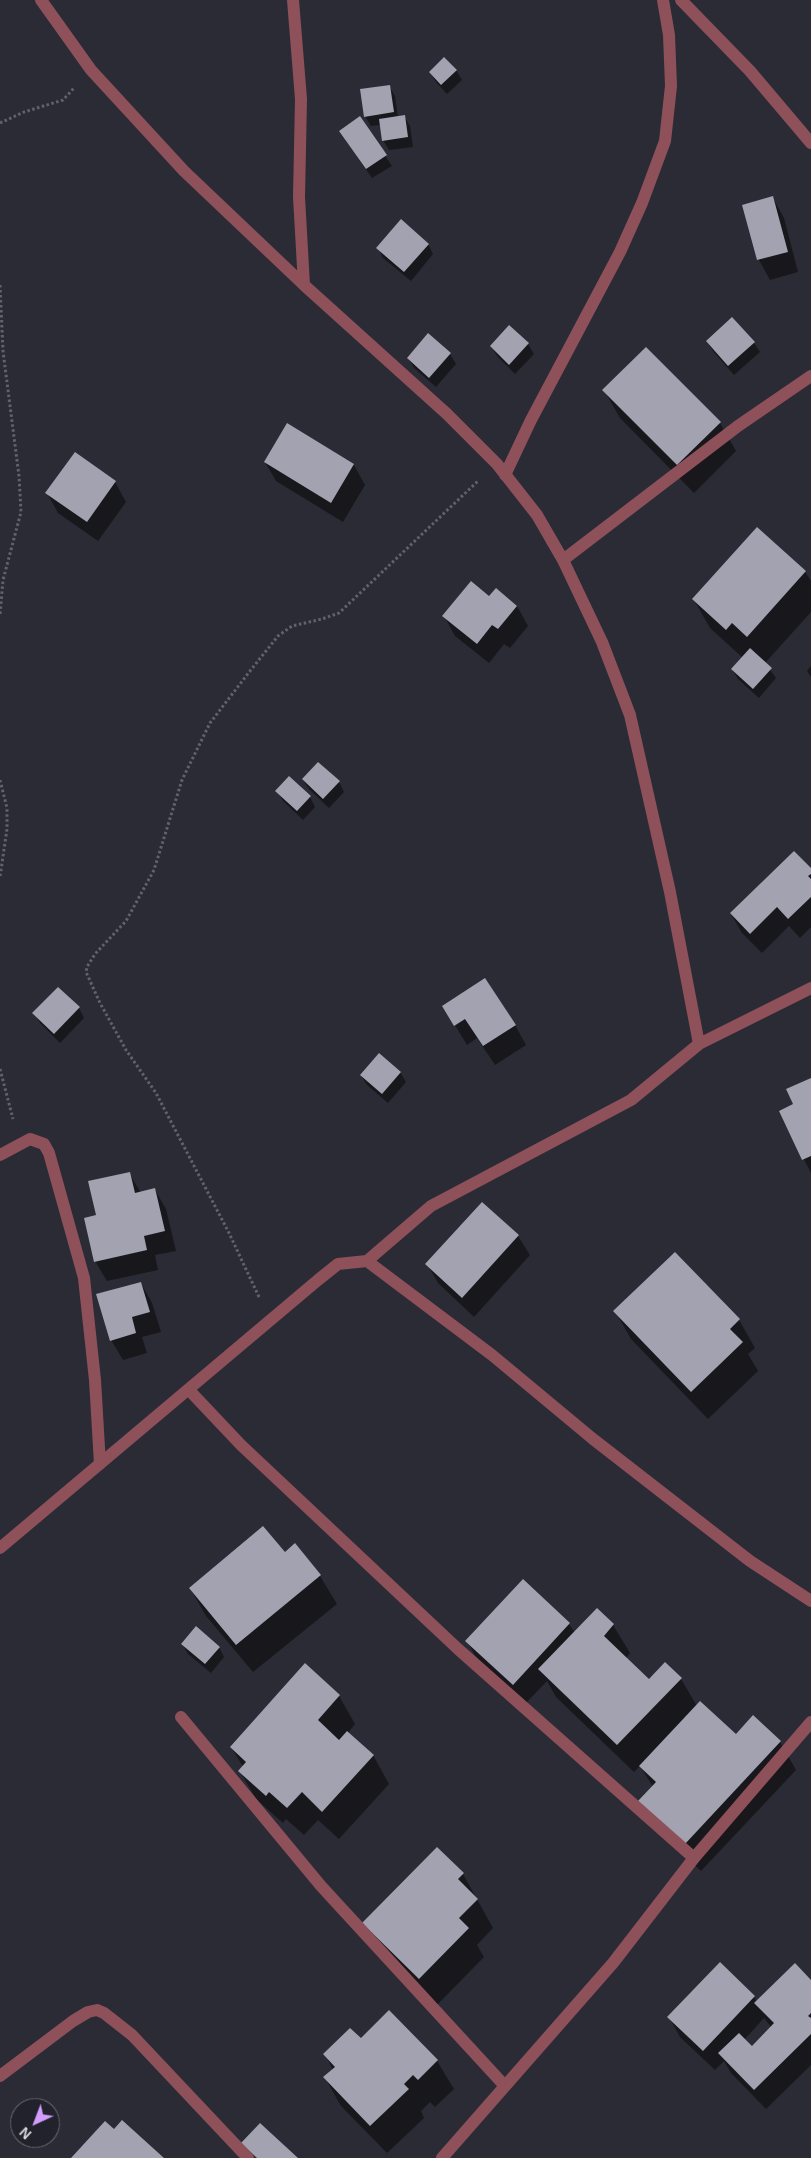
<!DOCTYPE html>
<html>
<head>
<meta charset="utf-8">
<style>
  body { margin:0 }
  #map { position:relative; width:811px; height:2158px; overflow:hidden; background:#2b2b36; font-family:Helvetica,sans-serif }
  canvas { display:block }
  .north { position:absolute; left:10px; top:2098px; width:50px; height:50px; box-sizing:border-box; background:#22222c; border:1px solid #6a6a73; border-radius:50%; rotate:223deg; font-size:14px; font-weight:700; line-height:20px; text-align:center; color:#d6d6de }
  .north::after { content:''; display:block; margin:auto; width:18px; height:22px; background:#d29dfd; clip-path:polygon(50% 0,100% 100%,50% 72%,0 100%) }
</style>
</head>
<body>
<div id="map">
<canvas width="811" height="2158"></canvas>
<div class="north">N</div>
</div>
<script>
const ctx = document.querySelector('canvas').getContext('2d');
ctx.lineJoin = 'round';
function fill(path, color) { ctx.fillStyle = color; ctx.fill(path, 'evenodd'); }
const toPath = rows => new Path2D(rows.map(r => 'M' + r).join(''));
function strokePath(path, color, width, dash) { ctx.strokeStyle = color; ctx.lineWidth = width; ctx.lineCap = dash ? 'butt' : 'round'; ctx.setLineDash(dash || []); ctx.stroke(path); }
const shadow = toPath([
  [456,70,462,80,447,94,436,82,430,72],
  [389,86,395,96,398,117,404,116,410,126,413,147,389,150,383,140,381,125,371,126,365,116],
  [360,118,392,166,372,178,346,141],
  [773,198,784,218,798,272,770,280,759,260,744,206],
  [428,244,433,254,411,281,383,258,378,248],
  [510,327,528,344,534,354,515,374,497,356,491,346],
  [707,342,754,343,760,352,734,375,713,351],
  [450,354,456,364,436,387,414,368,408,358],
  [604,390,720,423,736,451,694,493,620,418],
  [287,425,354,465,365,485,343,522,276,481,265,462],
  [115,482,126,502,98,541,58,513,47,493],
  [757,529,805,572,811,581,811,612,765,663,776,678,759,698,738,679,732,669,743,658,710,628,694,600],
  [489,598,517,606,528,626,510,648,504,644,489,663,455,636,444,616],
  [811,666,811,677,807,671],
  [303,780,339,782,344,792,329,808,309,789],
  [277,791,310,797,315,807,303,820,283,801],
  [811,870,811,927,800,938,789,926,762,953,742,933,731,914],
  [58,989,79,1008,84,1018,60,1043,40,1023,34,1013],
  [444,1007,515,1025,526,1045,495,1065,477,1038,467,1045],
  [400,1072,406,1082,388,1103,367,1085,361,1075],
  [811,1079,811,1173,780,1112,795,1105],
  [129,1173,141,1193,155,1190,166,1209,176,1251,155,1255,158,1270,107,1281,95,1261,97,1216],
  [518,1236,530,1255,474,1317,438,1283,427,1264],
  [675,1253,739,1320,755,1348,748,1354,758,1371,708,1419,631,1339,615,1311],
  [141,1283,152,1303,161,1332,142,1337,147,1353,123,1360,111,1340],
  [295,1545,320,1576,337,1604,253,1672,206,1616,190,1588,284,1554],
  [523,1581,569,1624,575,1633,597,1609,613,1625,630,1653,626,1658,649,1680,681,1679,697,1706,736,1736,780,1742,796,1770,701,1871,656,1829,653,1787,640,1766,634,1772,556,1697,547,1681,525,1704,478,1661,467,1641],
  [183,1645,219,1647,224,1657,211,1673,188,1654],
  [339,1696,355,1724,348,1733,373,1755,389,1784,339,1839,318,1820,304,1835,286,1819,283,1823,256,1799,240,1771,243,1767,231,1747],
  [463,1874,493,1928,477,1945,484,1957,436,2006,364,1924],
  [811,1981,811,2065,766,2109,731,2073,724,2061,715,2070,680,2037,669,2017,754,1997,757,2002],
  [764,2018,772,2028,752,2047,744,2040],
  [389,2012,437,2061,454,2089,435,2107,430,2102,421,2111,424,2118,387,2153,341,2106,325,2078,333,2070,325,2054,361,2040]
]);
const building = toPath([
  [444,57,457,70,441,85,429,72],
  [390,85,394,112,364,117,360,89],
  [405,115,408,137,382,141,379,119],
  [360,116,387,155,366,169,339,131],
  [773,196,788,252,757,260,742,205],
  [401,219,429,244,404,272,376,248],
  [732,317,755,342,728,366,706,341],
  [509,325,529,343,509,365,490,346],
  [428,333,451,353,429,378,407,358],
  [646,347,721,422,677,465,602,390],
  [287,423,354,464,331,503,264,462],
  [75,452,116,481,87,522,45,493],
  [757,527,806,571,747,637,732,623,726,630,692,599],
  [471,581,489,596,496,588,517,606,498,629,492,625,477,644,442,616],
  [750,648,772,668,753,689,731,669],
  [318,762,340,781,323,799,302,779],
  [289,776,311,796,297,811,275,791],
  [794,851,811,868,811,874,808,876,811,879,811,897,788,919,777,907,750,934,730,913],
  [485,978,516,1025,483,1046,465,1019,454,1026,442,1006],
  [58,987,80,1007,54,1034,32,1013],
  [379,1053,401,1072,382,1094,360,1075],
  [811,1078,811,1156,802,1160,779,1111,793,1104,786,1089],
  [130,1172,135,1193,155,1188,165,1231,144,1236,147,1250,94,1262,84,1218,96,1215,88,1181],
  [482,1202,519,1235,462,1298,425,1264],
  [675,1252,740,1319,730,1329,743,1342,691,1392,613,1311],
  [141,1282,150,1312,132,1317,136,1333,110,1341,96,1294],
  [263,1526,285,1552,295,1543,321,1575,236,1645,189,1588],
  [523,1579,570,1623,513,1685,465,1641],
  [597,1608,614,1624,604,1636,649,1679,665,1662,682,1678,617,1745,538,1669],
  [196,1626,220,1647,205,1664,181,1644],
  [305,1663,340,1695,318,1720,339,1740,347,1731,374,1755,322,1812,302,1792,287,1808,269,1792,266,1796,238,1771,246,1762,230,1747],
  [700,1701,736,1734,753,1715,781,1741,685,1844,638,1801,656,1782,639,1766],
  [437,1847,464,1873,458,1879,478,1899,459,1918,469,1928,419,1979,362,1923],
  [720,1962,755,1996,703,2051,667,2017],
  [795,1963,811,1980,811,2013,808,2016,811,2018,811,2034,754,2090,718,2053,739,2033,752,2046,774,2023,754,2003],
  [389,2010,438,2060,418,2080,413,2075,404,2084,409,2089,370,2126,323,2077,335,2067,323,2054,350,2028,361,2038],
  [122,2120,164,2158,71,2158,105,2121,114,2129],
  [260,2123,298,2158,257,2158,241,2143]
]);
const path = toPath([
  [0,123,24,112,63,100,74,88],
  [0,285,3,351,19,476,21,512,3,580,0,615],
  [0,780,7,808,7,829,0,877],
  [0,1069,13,1119],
  [259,1297,229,1233,156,1093,126,1050,100,1003,86,972,87,967,95,954,126,921,154,870,182,780,210,723,250,671,278,636,292,626,322,619,339,613,478,481]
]);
const minor = toPath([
  [41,0,91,70,184,171,304,285,447,414,497,464,537,515,563,560,602,642,630,715,670,892,699,1044],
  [293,0,301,99,299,197,304,285],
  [681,0,750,71,811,143],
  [505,475,531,420,620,252,642,203,665,141,671,86,669,35,663,0],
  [563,560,738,426,811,376],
  [0,1155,30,1139,44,1144,49,1153,84,1278,95,1380,100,1464],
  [367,1261,431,1206,631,1100,699,1044,811,988],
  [189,1390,241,1445,458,1649,694,1858],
  [0,1548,318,1280,338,1264,367,1261,492,1355,593,1439,750,1561,811,1601],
  [181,1717,321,1886,504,2085],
  [0,2076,73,2021,88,2012,97,2010,104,2013,132,2035,248,2158],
  [442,2158,613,1963,694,1858,811,1722]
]);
fill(shadow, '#0007');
fill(building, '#a2a2b0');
strokePath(path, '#62626c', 3, [2.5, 2.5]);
strokePath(minor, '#8e515a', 12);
</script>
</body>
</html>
